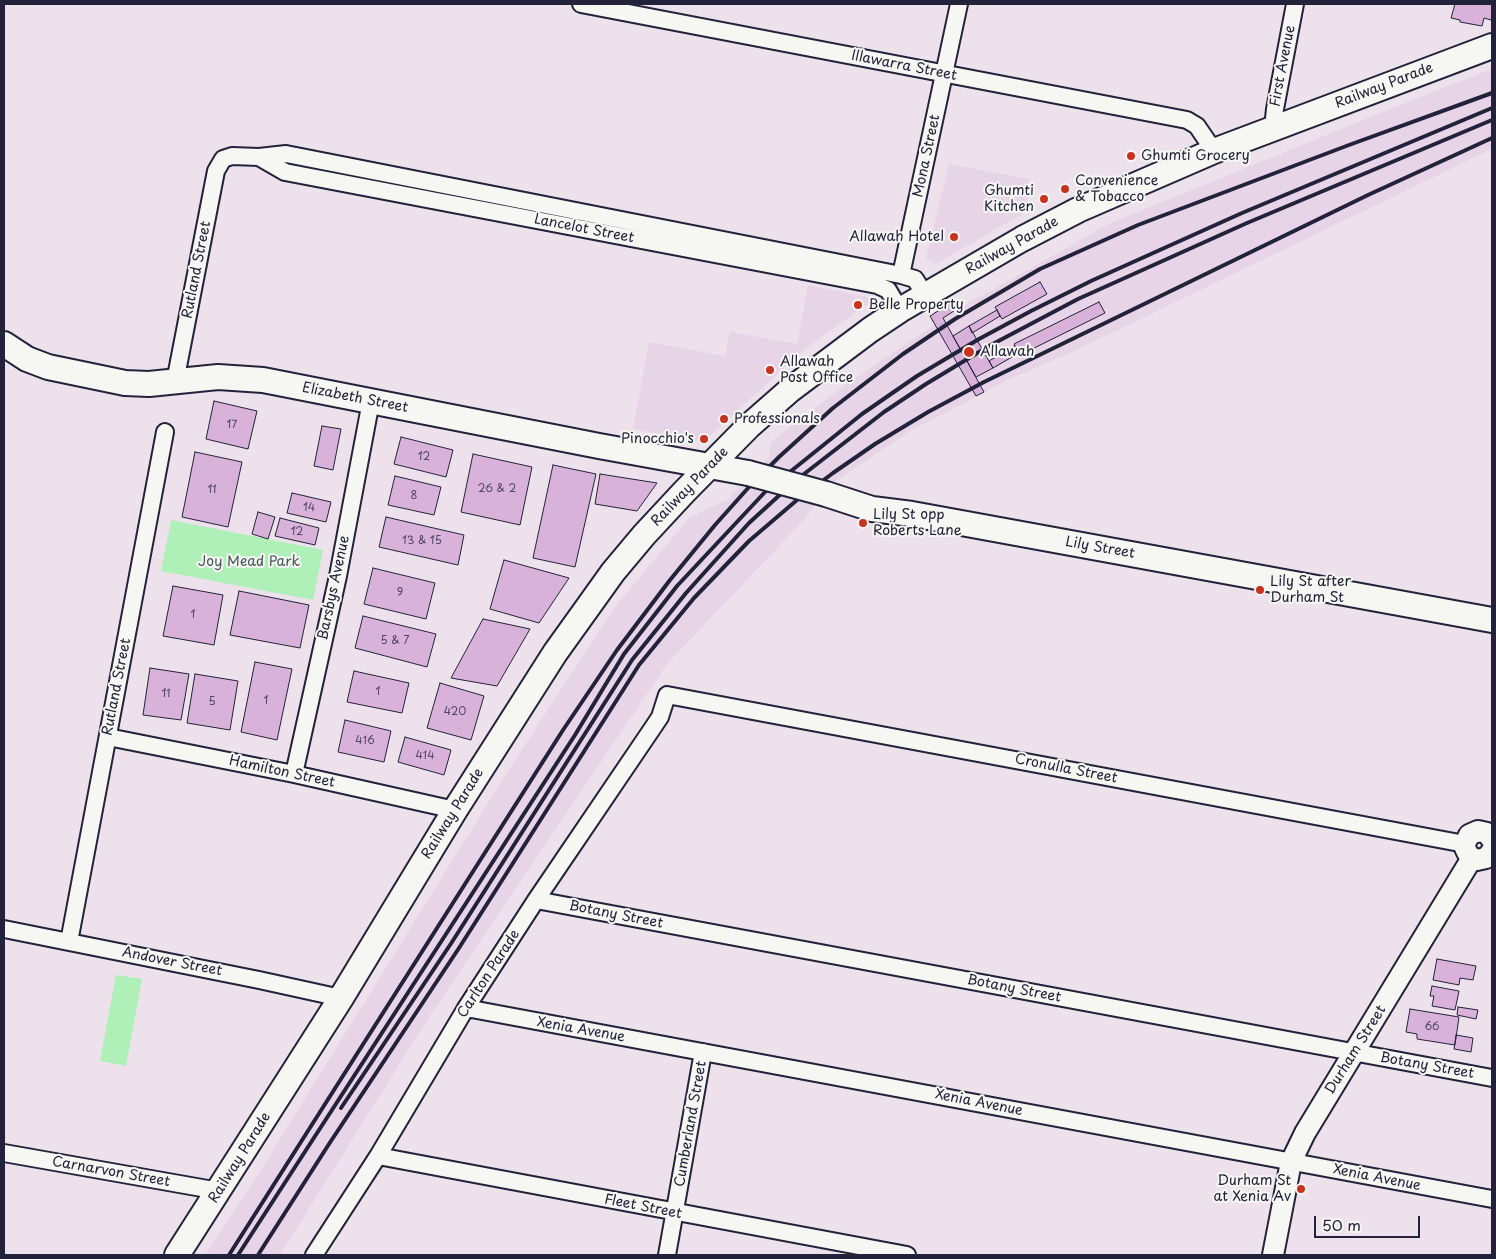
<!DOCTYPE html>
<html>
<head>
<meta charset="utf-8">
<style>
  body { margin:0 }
  #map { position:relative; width:1496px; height:1259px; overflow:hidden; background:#ede2eb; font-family:"Playpen Sans",sans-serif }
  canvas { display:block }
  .frame { position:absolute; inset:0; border:5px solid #22223b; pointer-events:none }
  .scale { position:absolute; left:1314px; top:1216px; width:106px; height:22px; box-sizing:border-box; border:2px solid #22223b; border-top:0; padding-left:6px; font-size:15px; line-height:18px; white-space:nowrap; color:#22223b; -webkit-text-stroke:4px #f6f6f2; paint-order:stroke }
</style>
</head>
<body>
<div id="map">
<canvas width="1496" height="1259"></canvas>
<div class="frame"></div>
<div class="scale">50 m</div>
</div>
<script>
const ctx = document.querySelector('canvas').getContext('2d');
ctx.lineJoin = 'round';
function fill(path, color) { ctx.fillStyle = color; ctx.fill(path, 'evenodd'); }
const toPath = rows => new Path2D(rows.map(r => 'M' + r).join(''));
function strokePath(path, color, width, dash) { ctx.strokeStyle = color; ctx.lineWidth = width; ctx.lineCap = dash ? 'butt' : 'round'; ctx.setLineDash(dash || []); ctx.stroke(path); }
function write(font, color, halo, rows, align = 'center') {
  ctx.font = font + ' "Playpen Sans",sans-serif'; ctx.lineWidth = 4; ctx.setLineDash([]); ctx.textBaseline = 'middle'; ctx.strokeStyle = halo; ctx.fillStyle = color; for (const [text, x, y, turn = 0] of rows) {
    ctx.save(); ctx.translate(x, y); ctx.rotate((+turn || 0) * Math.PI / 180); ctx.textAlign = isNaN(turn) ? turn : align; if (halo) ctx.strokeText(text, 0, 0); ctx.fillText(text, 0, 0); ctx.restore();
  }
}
const built = toPath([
  [1492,69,1492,149,1068,354,1010,379,912,430,833,483,799,525,667,664,427,1020,280,1255,205,1255,257,1176,504,777,615,607,690,517,727,500,768,459,772,441,852,380,958,309,1111,223,1400,105],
  [949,164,1029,179,1027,211,936,264,926,258],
  [808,285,869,297,870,302,805,349,703,442,633,429,649,342,725,356,730,332,797,344]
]);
const green = toPath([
  [171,520,323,550,313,600,161,571],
  [116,975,142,979,126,1066,100,1061]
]);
const building = toPath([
  [1455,4,1492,4,1492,16,1491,20,1484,18,1482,26,1460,22,1460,20,1451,18,1455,4],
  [1040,282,1047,294,1002,319,995,307,1040,282],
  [1099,302,1105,313,1020,355,1014,344,1099,302],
  [949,304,954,311,943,318,984,392,976,396,930,316,949,304],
  [997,310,1000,316,972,333,969,326,997,310],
  [969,326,993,368,976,377,953,336,969,326],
  [1015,346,1019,353,993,368,989,361,1015,346],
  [214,401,257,411,248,449,206,439,214,401],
  [322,426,341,429,333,470,314,466,322,426],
  [401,437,453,450,446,477,394,464,401,437],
  [195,452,242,462,228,527,182,517,195,452],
  [473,454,532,467,520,525,461,512,473,454],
  [553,465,596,474,575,567,533,558,553,465],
  [600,474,657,483,637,511,595,504,600,474],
  [395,476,441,487,434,515,388,505,395,476],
  [292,493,331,502,326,522,287,513,292,493],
  [258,512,275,517,268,539,252,534,258,512],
  [386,517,464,535,458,565,379,547,386,517],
  [280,518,319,528,315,545,275,536,280,518],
  [504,560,569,578,539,623,490,609,504,560],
  [373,568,435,583,426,619,364,604,373,568],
  [173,586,223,595,214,645,163,636,173,586],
  [239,591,309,605,300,648,230,635,239,591],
  [363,616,436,634,427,667,355,648,363,616],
  [483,619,530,629,497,686,451,678,483,619],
  [255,662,292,669,277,740,241,732,255,662],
  [150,668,189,674,181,720,143,715,150,668],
  [354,671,409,683,402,713,347,702,354,671],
  [195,674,238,681,230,730,187,723,195,674],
  [440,683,484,696,471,740,427,728,440,683],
  [345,720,391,731,384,762,338,752,345,720],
  [405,737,451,750,444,775,398,762,405,737],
  [1437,959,1476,966,1473,980,1460,978,1459,985,1433,980,1437,959],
  [1432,986,1459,991,1455,1010,1432,1006,1434,996,1430,996,1432,986],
  [1458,1007,1478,1010,1476,1019,1457,1015,1458,1007],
  [1410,1009,1459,1017,1455,1045,1417,1039,1417,1034,1406,1032,1410,1009],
  [1456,1035,1473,1038,1471,1052,1454,1049,1456,1035]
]);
const minor = toPath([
  [581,4,1187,120,1197,126,1214,151],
  [1273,128,1275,109,1295,4],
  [259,157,285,172,877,285,888,290,900,310],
  [925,295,915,279,901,275,959,4],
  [175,382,216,171,223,159,232,156,259,157,286,154,901,275],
  [108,737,294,774,455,810],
  [294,774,338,576,371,401],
  [536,900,1492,1078],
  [4,929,259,980,341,998],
  [69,942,165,432],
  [466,1008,1492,1199],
  [4,1153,219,1191],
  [378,1156,907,1255],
  [314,1255,378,1156,466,1008,536,900,654,726,660,717,667,695,1465,844],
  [667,1255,703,1052]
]);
const tertiary = toPath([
  [1492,840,1487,833,1478,831,1469,835,1465,844,1465,848,1469,856,1477,860,1486,858,1492,851],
  [1273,1255,1291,1162,1305,1133,1472,858]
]);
const secondary = toPath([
  [4,344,27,359,48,367,125,383,149,384,218,377,263,380,599,446,748,473],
  [826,494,872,509,912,514,1492,620],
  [177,1255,341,998,455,810,555,653,613,572,644,535,684,492,749,426,790,390,870,330,900,310,1022,239,1078,210,1214,151,1492,46]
]);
const rail = toPath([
  [341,1108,452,942,632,660,686,593,749,523,795,481,884,412,926,384,989,346,1078,299,1247,223,1492,120],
  [229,1255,563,730,617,650,670,580,715,525,749,487,779,457,833,408,903,354,955,319,1040,269,1138,225,1349,145,1492,93],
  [238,1255,575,735,624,654,677,586,765,492,862,414,917,376,979,339,1031,311,1091,281,1242,213,1492,108],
  [258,1255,329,1144,459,948,639,665,694,598,749,541,797,500,833,473,875,444,928,412,984,382,1368,195,1492,138]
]);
const secondaryBridge = toPath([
  [748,473,826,494]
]);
const markers = [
  [1131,156,5,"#c8321e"],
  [1065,189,5,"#c8321e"],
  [1044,199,5,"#c8321e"],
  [954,237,5,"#c8321e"],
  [858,305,5,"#c8321e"],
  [969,352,6,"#c8321e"],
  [770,370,5,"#c8321e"],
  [724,419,5,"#c8321e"],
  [704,439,5,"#c8321e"],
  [863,523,5,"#c8321e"],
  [1260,590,5,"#c8321e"],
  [1301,1189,5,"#c8321e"]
];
const numberNames = [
  ["17",232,425],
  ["12",424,457],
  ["26 & 2",497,489],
  ["11",212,490],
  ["8",414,496],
  ["14",309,508],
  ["12",297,532],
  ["13 & 15",422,541],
  ["9",400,593],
  ["1",193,615],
  ["5 & 7",395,641],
  ["1",378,692],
  ["11",166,694],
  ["1",266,701],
  ["5",212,702],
  ["420",455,712],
  ["416",365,741],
  ["414",425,756],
  ["66",1432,1027]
];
const streetNames = [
  ["Illawarra Street",904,66,11],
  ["First Avenue",1283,66,-79],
  ["Railway Parade",1384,86,-21],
  ["Mona Street",927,156,-78],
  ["Lancelot Street",584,229,11],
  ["Railway Parade",1012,246,-29],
  ["Rutland Street",197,270,-79],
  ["Elizabeth Street",355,398,11],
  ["Railway Parade",690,487,-46],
  ["Lily Street",1100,548,10],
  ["Barsbys Avenue",334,588,-78],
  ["Rutland Street",117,687,-79],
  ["Cronulla Street",1066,769,11],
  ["Hamilton Street",282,772,12],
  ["Railway Parade",453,814,-58],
  ["Botany Street",616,915,11],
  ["Andover Street",172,962,11],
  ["Carlton Parade",489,974,-57],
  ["Botany Street",1014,989,11],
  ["Xenia Avenue",581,1030,10],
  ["Durham Street",1356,1050,-58],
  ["Botany Street",1427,1066,10],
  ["Xenia Avenue",979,1103,11],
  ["Cumberland Street",691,1124,-80],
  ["Railway Parade",240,1158,-58],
  ["Carnarvon Street",111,1172,10],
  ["Xenia Avenue",1377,1178,11],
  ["Fleet Street",643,1207,11]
];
const poiNames = [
  ["Ghumti Grocery",1141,156],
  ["Convenience",1075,181],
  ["& Tobacco",1075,197],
  ["Ghumti",1034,191,"right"],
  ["Kitchen",1034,207,"right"],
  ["Allawah Hotel",944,237,"right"],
  ["Belle Property",868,305],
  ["Allawah",980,352],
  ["Allawah",780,362],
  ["Post Office",780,378],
  ["Professionals",734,419],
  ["Pinocchio's",694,439,"right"],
  ["Lily St opp",873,515],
  ["Roberts Lane",873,531],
  ["Lily St after",1270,582],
  ["Durham St",1270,598],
  ["Durham St",1291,1181,"right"],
  ["at Xenia Av",1291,1197,"right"]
];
const parkNames = [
  ["Joy Mead Park",249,562]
];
fill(built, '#e7d4e6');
fill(green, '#aff0b9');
fill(building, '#d9b2da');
strokePath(building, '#22223b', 1);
strokePath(minor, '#22223b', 20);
strokePath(tertiary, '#22223b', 24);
strokePath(secondary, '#22223b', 28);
strokePath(minor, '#f6f6f2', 16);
strokePath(tertiary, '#f6f6f2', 20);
strokePath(secondary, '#f6f6f2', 24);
strokePath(rail, '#22223b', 4);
strokePath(secondaryBridge, '#22223b', 28, []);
strokePath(secondaryBridge, '#f6f6f2', 24);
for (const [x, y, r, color] of markers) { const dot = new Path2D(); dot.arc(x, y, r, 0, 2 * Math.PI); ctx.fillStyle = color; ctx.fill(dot); strokePath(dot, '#f6f6f2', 2); }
write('11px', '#504663', null, numberNames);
write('14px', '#22223b', '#f6f6f2', streetNames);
write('14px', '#22223b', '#f6f6f2', poiNames, 'left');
write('14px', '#45565a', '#f6f6f2', parkNames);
</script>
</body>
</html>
